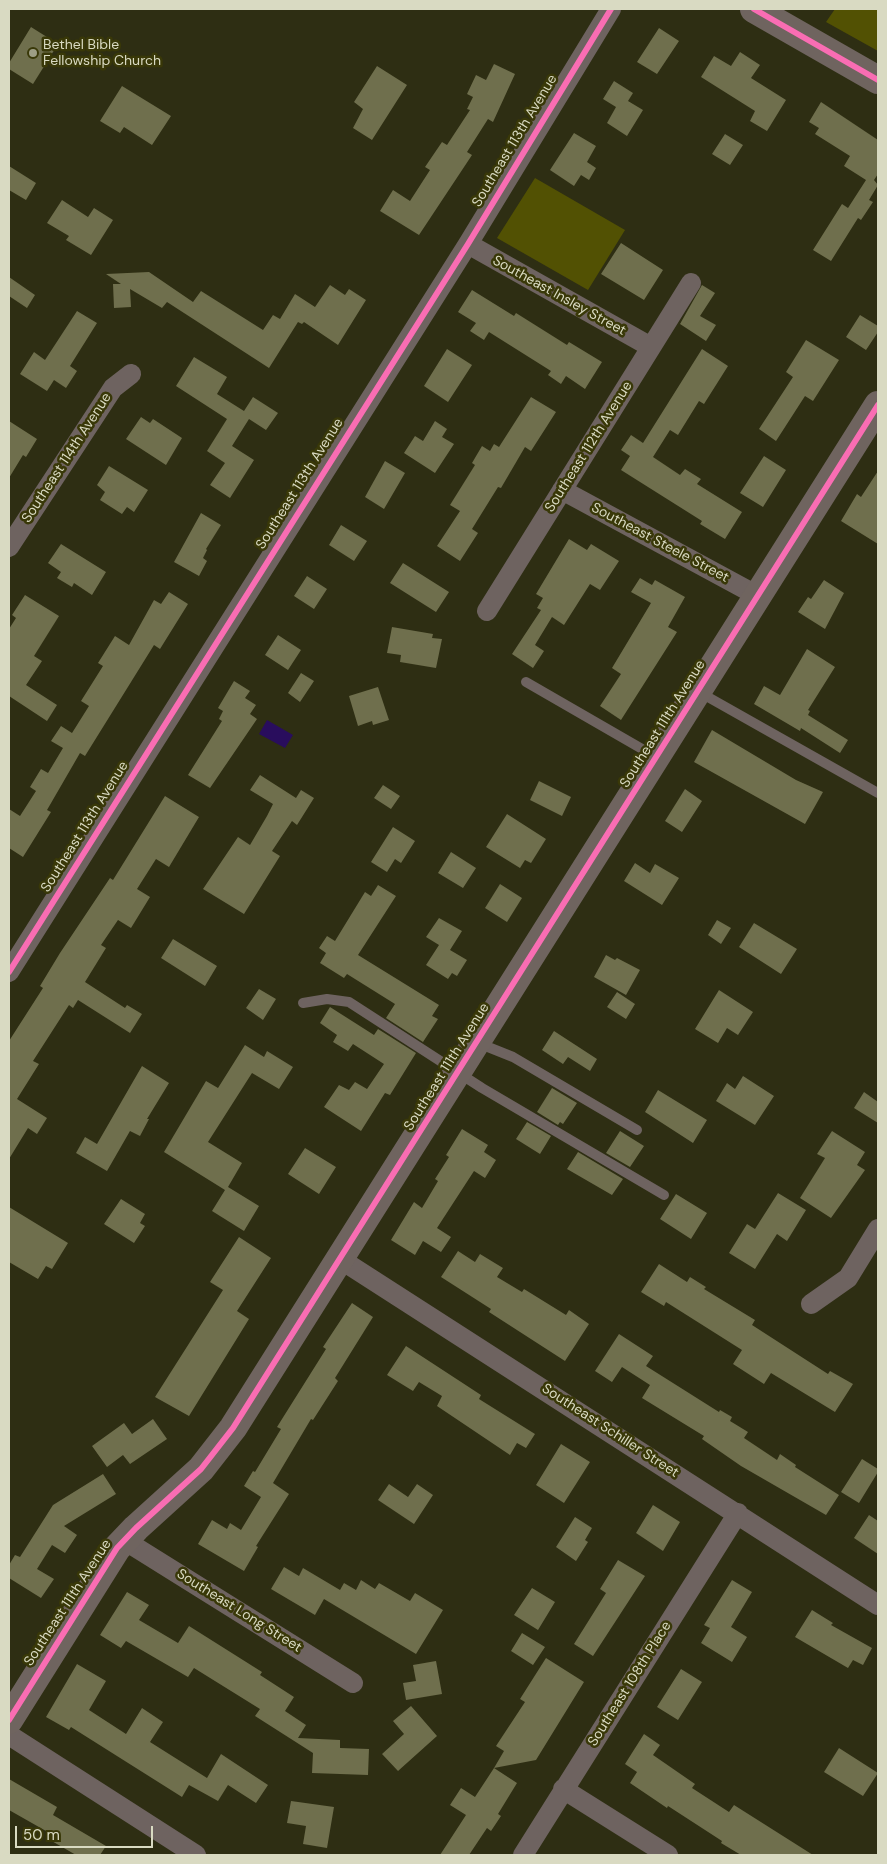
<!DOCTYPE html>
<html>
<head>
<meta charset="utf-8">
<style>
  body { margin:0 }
  #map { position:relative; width:887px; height:1864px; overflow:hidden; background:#2e2e13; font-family:"DM Sans",sans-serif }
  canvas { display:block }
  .frame { position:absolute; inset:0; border:10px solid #d9dac2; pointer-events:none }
  .scale { position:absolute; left:15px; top:1826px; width:138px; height:22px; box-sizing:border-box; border:2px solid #d9dac2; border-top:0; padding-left:6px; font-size:15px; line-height:18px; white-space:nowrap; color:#d9dac2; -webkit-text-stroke:4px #393808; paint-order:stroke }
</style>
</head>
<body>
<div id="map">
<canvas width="887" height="1864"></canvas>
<div class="frame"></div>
<div class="scale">50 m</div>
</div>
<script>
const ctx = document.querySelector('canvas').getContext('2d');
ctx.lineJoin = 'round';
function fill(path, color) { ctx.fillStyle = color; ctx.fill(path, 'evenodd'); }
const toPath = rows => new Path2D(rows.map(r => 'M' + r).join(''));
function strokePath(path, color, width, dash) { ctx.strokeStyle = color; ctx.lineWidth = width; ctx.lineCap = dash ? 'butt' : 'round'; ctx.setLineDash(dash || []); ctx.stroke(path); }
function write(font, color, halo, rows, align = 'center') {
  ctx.font = font + ' "DM Sans",sans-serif'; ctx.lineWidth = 5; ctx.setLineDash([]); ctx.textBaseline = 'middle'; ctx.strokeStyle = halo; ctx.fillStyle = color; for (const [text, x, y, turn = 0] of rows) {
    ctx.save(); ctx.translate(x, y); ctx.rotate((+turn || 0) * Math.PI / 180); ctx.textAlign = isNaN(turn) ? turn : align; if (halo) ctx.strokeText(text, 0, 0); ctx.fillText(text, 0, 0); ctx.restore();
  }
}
const green = toPath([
  [835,9,878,9,878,51,826,22],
  [535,178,625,230,588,290,497,238]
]);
const water = toPath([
  [267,720,293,735,285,748,259,734]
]);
const building = toPath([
  [31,27,58,44,33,84,9,69,9,63],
  [659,28,679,41,657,74,637,62],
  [740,52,760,65,751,78,786,100,767,131,750,121,755,111,701,77,714,56,731,66],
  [494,64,515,74,493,122,488,119,467,152,472,155,419,235,380,211,393,190,410,201,430,170,425,167,442,142,447,145,470,110,467,109,473,97,467,94,476,75,486,80],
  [377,66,407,85,372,140,353,128,363,109,354,102],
  [614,81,633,93,628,101,643,110,627,136,607,123,616,107,603,99],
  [122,86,171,116,152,145,124,127,120,133,100,121],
  [821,102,878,140,878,174,874,180,878,185,869,200,873,202,861,220,858,218,831,261,813,250,842,204,848,208,866,180,844,166,850,156,815,134,819,128,809,122],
  [574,133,596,146,587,162,596,168,589,180,581,175,574,186,550,170],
  [725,134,743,145,730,165,712,154],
  [9,166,36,183,26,200,9,190],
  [62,200,88,217,94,208,113,220,91,255,66,240,69,236,47,223],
  [621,243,663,270,644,300,601,274],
  [149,272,193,302,201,291,263,330,273,315,280,319,295,294,315,307,330,285,345,295,349,289,366,300,338,345,304,322,302,324,298,322,269,368,167,302,162,308,130,289,131,307,114,308,113,284,121,284,106,274],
  [9,277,35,295,27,308,9,296],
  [702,285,715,293,700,316,716,325,706,341,680,324],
  [472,290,514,316,516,313,567,345,569,342,602,362,585,389,566,376,561,384,548,375,551,371,489,332,484,340,470,331,476,323,458,312],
  [77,311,97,323,70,366,77,371,66,388,54,380,47,391,20,374,34,352,45,360],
  [860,315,878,326,878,332,866,350,846,337],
  [806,340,839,360,813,401,805,396,776,441,759,429,793,377,786,372],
  [447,349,472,365,448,402,424,386],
  [702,349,728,366,704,404,699,401,678,435,670,430,653,457,680,475,685,469,701,479,697,484,742,512,725,539,700,524,702,521,621,470,630,456,621,450,631,435,643,443],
  [194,357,227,377,217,394,244,411,253,397,278,413,266,430,249,419,232,446,254,460,230,498,210,485,225,463,207,451,227,419,176,386],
  [531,397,556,412,531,451,525,447,501,488,498,487,472,529,478,533,460,561,437,546,460,511,450,505,475,465,472,463,482,446,490,451,494,444,499,447],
  [141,417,150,423,153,419,182,438,166,465,126,439],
  [9,421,37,439,26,457,23,455,9,478],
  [435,421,447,429,442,437,454,444,435,473,404,453,415,436,423,441],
  [764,456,786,470,763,507,740,493],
  [385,461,405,473,384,509,365,497],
  [109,466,148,490,134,512,127,507,122,514,100,500,105,492,97,485],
  [878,471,878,544,841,521,857,494,861,497],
  [201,513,221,525,206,549,207,550,203,558,207,561,199,576,174,562],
  [341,525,367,541,354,561,329,545],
  [569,539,587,550,591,544,619,561,600,590,590,584,564,625,552,617,535,645,544,651,533,668,512,654,541,610,537,608,543,598,536,594],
  [61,544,106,572,92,595,74,583,72,587,57,578,61,572,48,563],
  [403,563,449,592,436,612,390,583],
  [307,576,327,589,314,609,294,596],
  [640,578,652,585,655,580,685,597,668,627,677,632,621,720,600,706,621,674,612,668,651,603,631,592],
  [824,580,844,593,825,629,798,612,808,597,811,599],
  [169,592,188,604,160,649,154,645,85,756,80,753,47,810,51,812,23,857,9,848,9,809,20,816,36,791,30,787,41,769,48,773,63,748,51,741,61,726,72,733,89,706,81,701,103,666,98,663,115,636,129,645,154,600,161,604],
  [25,595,59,616,34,656,42,661,26,685,57,705,47,721,9,696,9,629,16,618,12,615],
  [392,627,433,634,432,638,442,639,436,668,400,662,401,655,387,653],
  [278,635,301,650,288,670,265,655],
  [807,649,835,667,808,710,810,711,808,715,848,740,840,753,801,728,800,731,754,704,764,686,780,695],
  [301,673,314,681,300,702,288,693],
  [234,681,250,691,245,698,256,705,250,714,257,719,210,788,188,775,222,721,219,719,223,711,218,708],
  [378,687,389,720,373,725,372,721,358,726,349,696],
  [712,730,796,780,823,792,805,824,694,762],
  [260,775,296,798,301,790,314,798,297,825,292,821,272,851,280,856,244,914,203,889,238,837,250,845,267,816,273,804,250,790],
  [539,781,571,797,562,816,530,800],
  [383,785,400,796,391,809,374,798],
  [685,789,702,801,682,832,665,821],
  [165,796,199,817,169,867,156,859,137,889,150,897,131,928,118,920,101,945,106,948,85,982,125,1008,127,1005,142,1014,130,1033,78,1000,73,1008,69,1005,33,1061,39,1064,17,1099,47,1118,37,1134,28,1128,9,1159,9,1041,43,988,40,986,60,953,110,878,113,880],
  [507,814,546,839,531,863,525,860,520,868,486,847],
  [393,827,415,841,401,863,395,859,387,872,371,862],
  [451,852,476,868,463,888,438,873],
  [635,863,650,873,655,864,679,878,662,905,624,881],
  [500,884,522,898,507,922,485,908],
  [378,885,396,896,358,955,439,1005,432,1016,438,1019,423,1042,386,1018,395,1004,347,974,344,978,320,963,326,953,319,948,327,936,335,941,365,892,371,896],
  [439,918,462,931,450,950,467,960,457,976,452,973,448,979,426,965,439,945,426,937],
  [717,920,731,928,721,944,708,935],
  [754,923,797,949,781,974,739,947],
  [173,939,217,966,205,986,161,958],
  [606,955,615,960,617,958,640,970,626,995,594,977],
  [259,989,276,999,263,1020,246,1008],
  [719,990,753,1012,738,1035,727,1028,718,1043,695,1029],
  [617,992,635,1004,626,1019,607,1007],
  [330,1007,374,1035,378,1029,416,1053,390,1095,385,1093,361,1131,324,1107,339,1085,349,1090,355,1082,367,1089,384,1064,353,1044,348,1051,333,1042,337,1035,320,1023],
  [554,1031,597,1059,590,1071,568,1057,563,1064,542,1050],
  [245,1045,264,1057,267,1051,293,1067,279,1089,252,1073,208,1142,242,1163,228,1187,259,1206,244,1231,212,1211,225,1190,164,1152,206,1081,218,1088],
  [142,1066,169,1083,147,1119,149,1119,140,1136,130,1131,107,1171,76,1153,85,1137,97,1144],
  [743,1076,774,1096,755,1125,716,1101,727,1083,735,1089],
  [552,1088,577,1103,563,1124,560,1122,558,1125,537,1112],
  [658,1090,707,1120,693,1143,645,1112],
  [864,1092,878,1102,878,1123,854,1108],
  [527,1122,551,1136,540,1154,516,1139],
  [462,1129,488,1145,484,1152,496,1160,485,1178,474,1171,437,1228,451,1237,441,1252,423,1241,415,1255,391,1240,414,1202,422,1208,438,1181,435,1179,449,1157,446,1155],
  [620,1131,644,1146,630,1167,606,1153],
  [832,1131,865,1152,857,1165,865,1170,831,1218,800,1198,825,1158,817,1154],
  [305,1148,336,1167,319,1194,288,1174],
  [578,1152,623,1179,612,1195,567,1169],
  [778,1193,806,1210,787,1241,777,1234,755,1269,729,1253,747,1224,755,1229],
  [676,1194,707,1213,691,1239,660,1219],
  [121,1199,145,1214,140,1223,145,1226,134,1243,104,1224],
  [9,1207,68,1243,52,1269,46,1266,38,1279,9,1262],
  [239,1237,271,1258,237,1311,249,1319,189,1416,155,1397,223,1290,210,1282],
  [458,1251,475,1262,480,1254,503,1268,497,1277,522,1292,524,1289,566,1315,569,1310,589,1324,565,1361,489,1312,491,1309,441,1277],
  [659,1264,687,1282,690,1277,706,1287,704,1289,755,1320,752,1325,828,1374,830,1371,853,1384,835,1412,771,1373,764,1384,733,1364,742,1350,666,1302,664,1306,641,1292],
  [352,1303,373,1317,335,1378,338,1381,313,1420,311,1419,273,1483,289,1494,256,1546,258,1547,244,1571,198,1544,212,1520,227,1529,230,1523,241,1530,261,1497,244,1486,253,1471,255,1472,281,1429,277,1427,326,1349,323,1347],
  [619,1334,653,1356,646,1366,719,1412,720,1410,732,1417,730,1421,748,1432,744,1438,777,1460,780,1454,796,1465,795,1467,839,1495,826,1515,741,1466,702,1439,704,1436,642,1398,650,1385,622,1367,612,1382,595,1371],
  [406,1346,481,1395,479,1399,535,1434,526,1448,517,1443,510,1455,437,1406,442,1396,419,1382,413,1391,387,1375],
  [153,1419,167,1439,130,1464,123,1455,107,1467,92,1446,124,1423,132,1434],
  [561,1444,590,1462,564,1503,536,1485],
  [862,1459,878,1469,878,1472,859,1503,841,1492],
  [103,1474,116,1494,64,1526,77,1535,65,1553,52,1545,37,1569,54,1579,41,1598,9,1578,9,1565,15,1555,20,1557,53,1505],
  [389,1484,408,1497,417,1484,433,1495,414,1524,378,1500],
  [653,1505,680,1522,663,1551,636,1533],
  [869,1515,878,1521,878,1554,854,1538],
  [575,1517,592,1528,585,1540,588,1542,576,1561,556,1547],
  [618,1560,645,1576,593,1656,574,1644,606,1593,600,1589],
  [284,1567,299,1576,303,1568,340,1590,344,1583,356,1590,361,1580,375,1589,379,1583,410,1601,415,1593,443,1610,416,1654,324,1599,315,1615,271,1589],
  [732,1580,752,1592,731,1627,747,1637,732,1662,701,1643,710,1628,704,1625],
  [532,1588,555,1602,538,1630,514,1615],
  [127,1592,149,1605,139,1620,178,1643,189,1626,262,1672,260,1675,294,1697,285,1711,306,1725,298,1738,340,1740,340,1748,369,1749,368,1775,312,1773,313,1753,255,1716,260,1709,194,1668,188,1677,126,1641,121,1648,100,1635],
  [812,1610,833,1623,831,1625,872,1648,863,1665,853,1660,848,1668,795,1637],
  [522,1633,545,1647,533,1665,511,1651],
  [546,1658,584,1682,536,1760,494,1768,504,1751,496,1746,525,1702,520,1699],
  [436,1661,442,1694,406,1700,403,1683,416,1681,413,1665],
  [77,1664,106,1681,89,1710,126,1734,142,1708,163,1722,150,1742,207,1778,221,1754,268,1785,256,1803,228,1785,218,1801,189,1785,182,1797,71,1727,69,1730,46,1717],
  [681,1669,702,1682,678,1720,657,1707],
  [411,1706,437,1736,398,1771,382,1754,404,1734,393,1721],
  [644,1734,660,1745,653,1755,695,1784,692,1788,729,1812,734,1805,813,1855,741,1855,721,1843,722,1841,668,1806,667,1808,630,1783,637,1772,625,1764],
  [839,1748,878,1773,863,1796,824,1772],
  [494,1768,517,1783,498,1814,501,1816,491,1831,487,1828,469,1855,440,1855,466,1815,450,1805,461,1788,475,1797],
  [9,1779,57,1807,53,1815,106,1846,100,1855,76,1855,50,1840,53,1835,9,1810],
  [291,1801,334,1807,327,1848,303,1844,306,1826,287,1823]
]);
const lane = toPath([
  [526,682,656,757],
  [699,692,878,793],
  [303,1003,327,999,349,1002,482,1088,664,1195],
  [478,1043,513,1057,637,1130]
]);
const street = toPath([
  [468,244,651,347],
  [562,490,758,596],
  [9,547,113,388,131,374],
  [487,611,691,283],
  [9,972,468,244,611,9],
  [340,1259,878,1605],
  [811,1304,848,1278,878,1229],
  [124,1540,353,1683],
  [9,1735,196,1855],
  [563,1789,668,1855],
  [523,1855,738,1513]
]);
const secondary = toPath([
  [754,9,878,80],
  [9,1720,117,1548,136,1528,201,1469,233,1428,878,405]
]);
const cycleway = toPath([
  [754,9,878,80],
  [9,972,468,244,611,9],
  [9,1720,117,1548,136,1528,201,1469,233,1428,878,405]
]);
const markers = [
  [33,53,5,"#9d9e85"]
];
const poiNames = [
  ["Bethel Bible",43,45],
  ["Fellowship Church",43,61]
];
const streetNames = [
  ["Southeast 113th Avenue",515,141,-59],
  ["Southeast Insley Street",559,296,29],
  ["Southeast 112th Avenue",589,447,-58],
  ["Southeast 114th Avenue",67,458,-57],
  ["Southeast 113th Avenue",300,484,-58],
  ["Southeast Steele Street",660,543,28],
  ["Southeast 111th Avenue",663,724,-58],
  ["Southeast 113th Avenue",85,827,-58],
  ["Southeast 111th Avenue",447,1067,-58],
  ["Southeast Schiller Street",610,1431,33],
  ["Southeast 111th Avenue",68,1603,-57],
  ["Southeast Long Street",239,1611,32],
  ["Southeast 108th Place",630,1684,-58]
];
fill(green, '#525103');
fill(water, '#290d5d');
fill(building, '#6f6f4d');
strokePath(lane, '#6e6360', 10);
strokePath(street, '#6e6360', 20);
strokePath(secondary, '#6f645f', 28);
strokePath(cycleway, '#f96db3', 6);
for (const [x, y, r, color] of markers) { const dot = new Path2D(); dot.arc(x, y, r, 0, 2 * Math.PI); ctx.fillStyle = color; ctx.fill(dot); strokePath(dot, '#393808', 2); }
write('14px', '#d9dac2', '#393808', poiNames, 'left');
write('14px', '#d9dac2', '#393808', streetNames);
</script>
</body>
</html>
